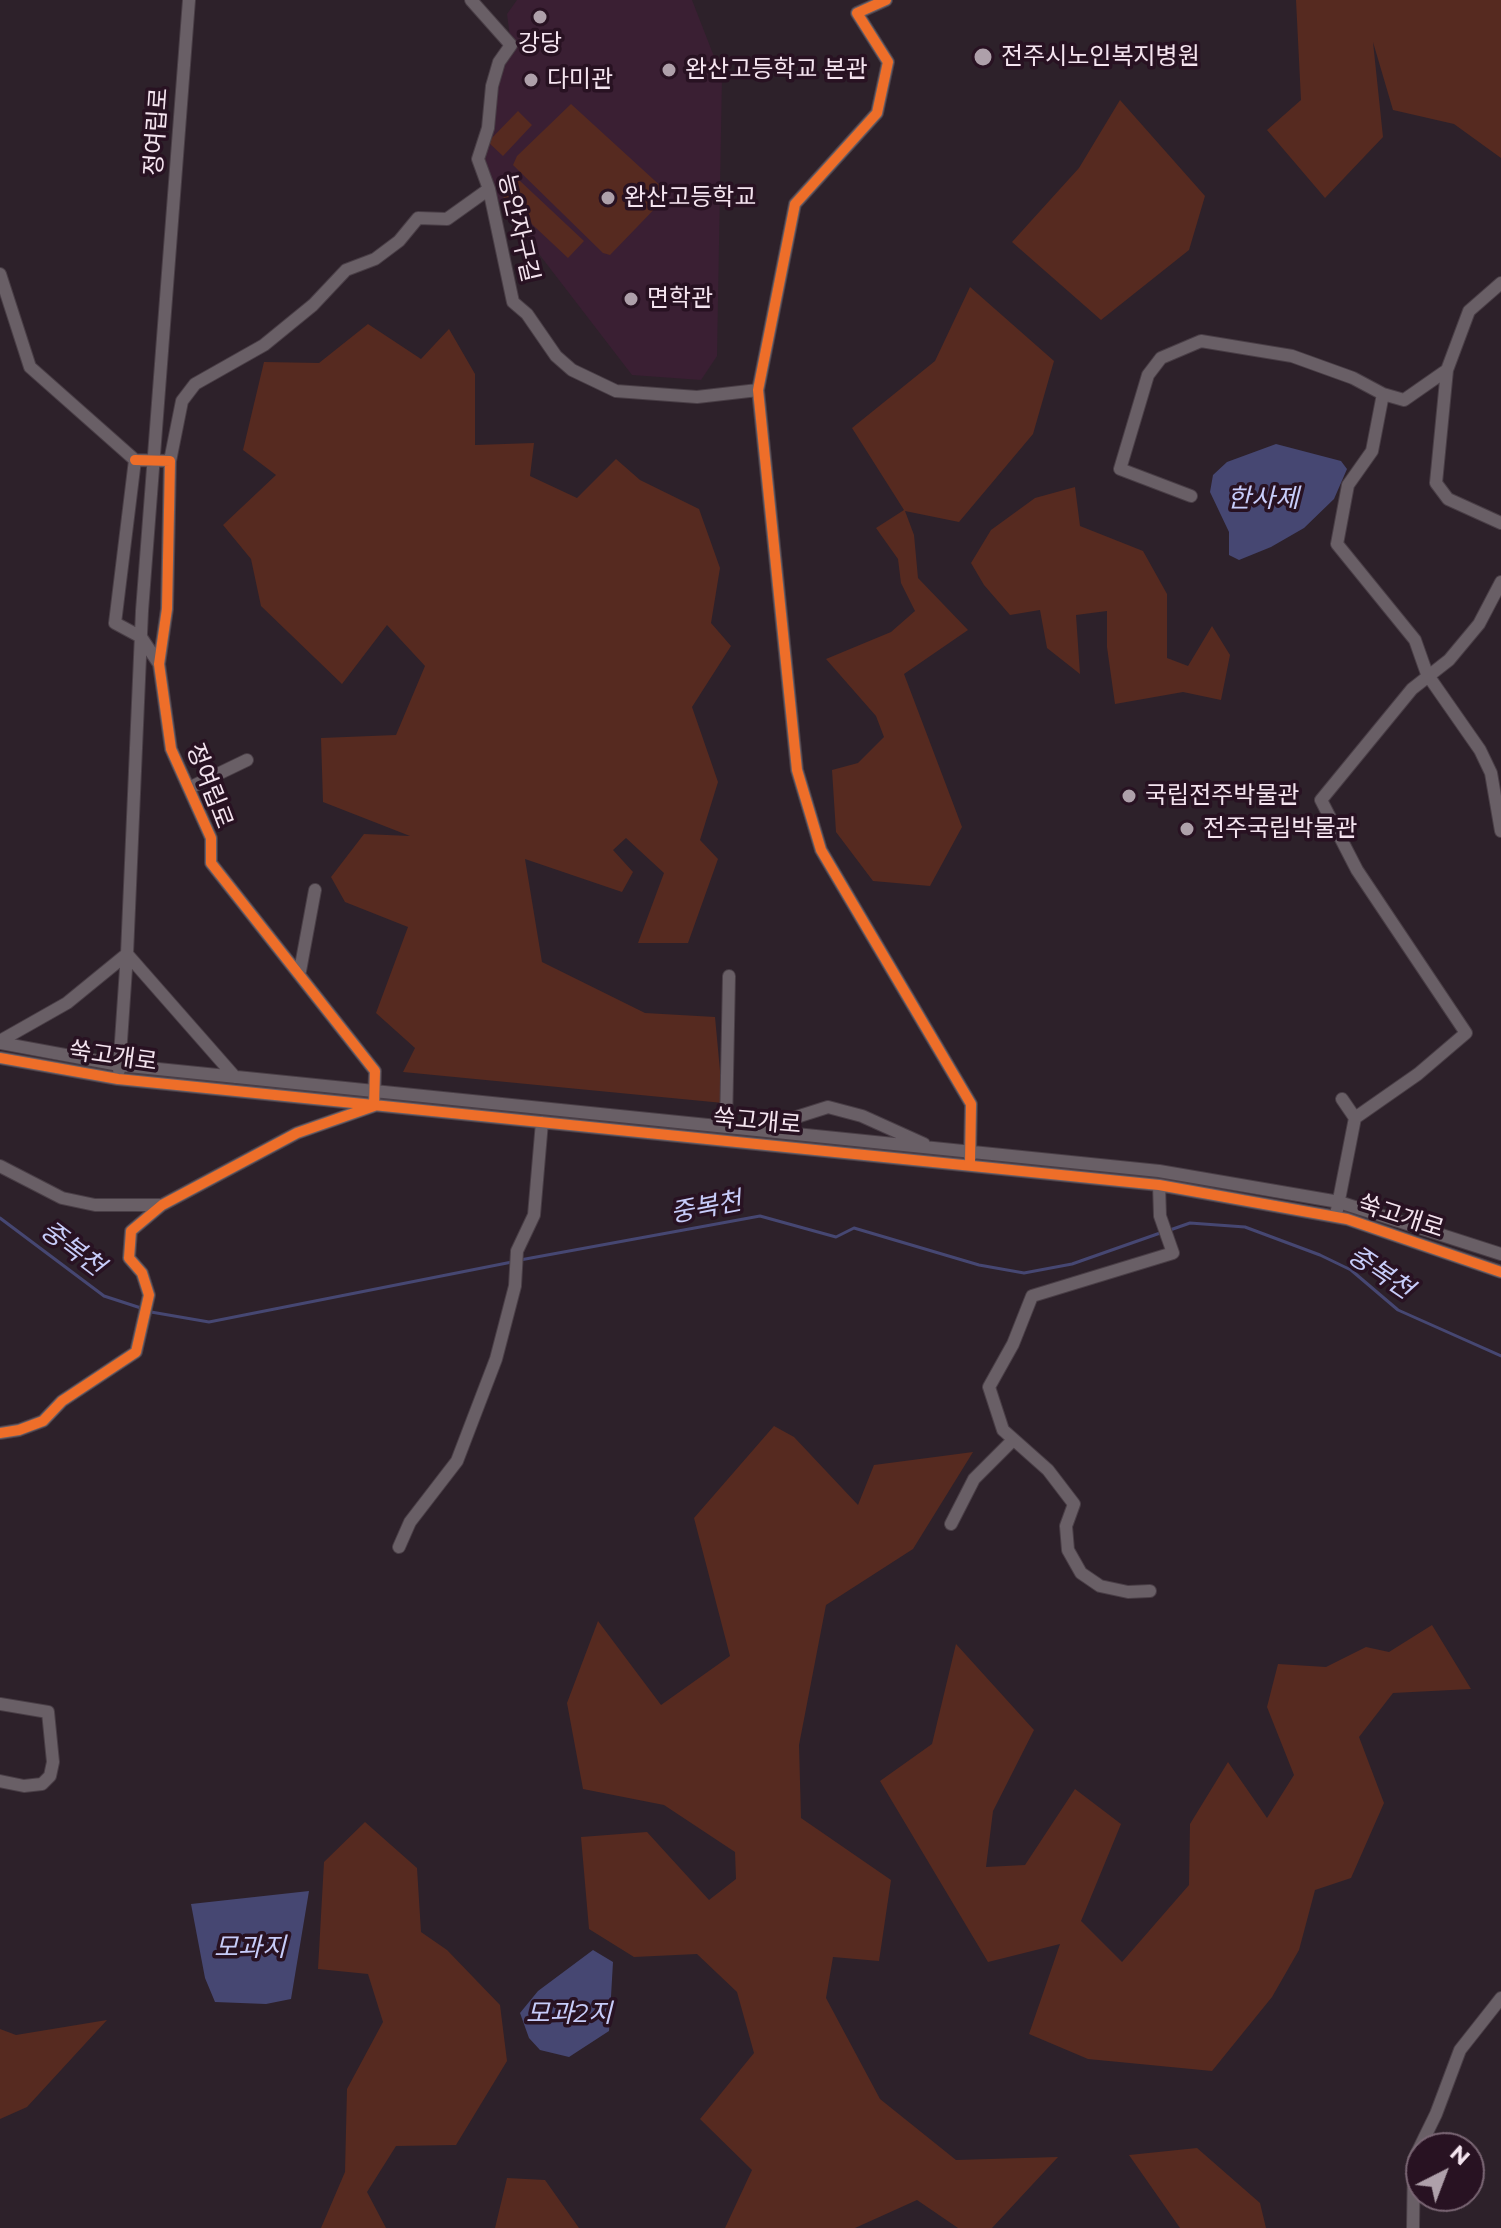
<!DOCTYPE html>
<html>
<head>
<meta charset="utf-8">
<style>
  body { margin:0 }
  #map { position:relative; width:1501px; height:2228px; overflow:hidden; background:#2d212a; font-family:Montserrat,sans-serif }
  canvas { display:block }
  .north { position:absolute; left:1405px; top:2132px; width:80px; height:80px; box-sizing:border-box; background:#281222; border:2px solid #7a6674; border-radius:50%; rotate:42deg; font-size:22px; font-weight:700; line-height:32px; text-align:center; color:#f4e4ef }
  .north::after { content:''; display:block; margin:auto; width:28px; height:36px; background:#aea0aa; clip-path:polygon(50% 0,100% 100%,50% 72%,0 100%) }
</style>
</head>
<body>
<div id="map">
<canvas width="1501" height="2228"></canvas>
<div class="north">N</div>
</div>
<script>
const ctx = document.querySelector('canvas').getContext('2d');
ctx.lineJoin = 'round';
function fill(path, color) { ctx.fillStyle = color; ctx.fill(path, 'evenodd'); }
const toPath = rows => new Path2D(rows.map(r => 'M' + r).join(''));
function strokePath(path, color, width, dash) { ctx.strokeStyle = color; ctx.lineWidth = width; ctx.lineCap = dash ? 'butt' : 'round'; ctx.setLineDash(dash || []); ctx.stroke(path); }
function write(font, color, halo, rows, align = 'center') {
  ctx.font = font + ' Montserrat,"Noto Sans KR",sans-serif'; ctx.lineWidth = 7; ctx.setLineDash([]); ctx.textBaseline = 'middle'; ctx.strokeStyle = halo; ctx.fillStyle = color; for (const [text, x, y, turn = 0] of rows) {
    ctx.save(); ctx.translate(x, y); ctx.rotate((+turn || 0) * Math.PI / 180); ctx.textAlign = isNaN(turn) ? turn : align; if (halo) ctx.strokeText(text, 0, 0); ctx.fillText(text, 0, 0); ctx.restore();
  }
}
const built = toPath([
  [517,0,692,0,722,77,717,356,701,380,632,375,489,189,480,154,491,99,511,45,507,14]
]);
const green = toPath([
  [1296,0,1501,0,1501,158,1454,124,1393,110,1373,42,1383,137,1325,198,1267,130,1301,100],
  [1120,100,1205,196,1189,250,1101,320,1012,242,1079,168],
  [571,104,665,190,665,198,610,255,603,253,513,165,517,156],
  [518,111,532,125,503,156,488,142],
  [519,180,584,241,568,258,503,197],
  [970,287,1054,361,1033,434,959,522,905,511,914,535,918,578,968,630,904,674,962,827,930,886,873,881,836,832,832,770,858,763,884,737,876,716,826,659,891,632,915,611,901,583,898,559,876,528,904,510,852,428,935,361],
  [368,324,421,359,449,329,475,374,475,445,534,443,530,476,577,498,616,459,640,480,699,509,720,568,711,623,731,646,692,707,718,782,700,840,718,859,688,943,638,943,664,873,626,838,613,850,633,872,622,892,525,859,542,962,645,1013,715,1017,723,1103,403,1072,415,1048,376,1013,408,927,345,902,331,877,364,834,410,836,323,802,321,738,396,735,425,666,387,625,342,684,261,606,251,559,223,525,276,475,243,450,264,362,319,363],
  [1075,487,1080,526,1143,551,1167,594,1167,658,1188,666,1212,626,1230,655,1221,700,1183,692,1115,704,1107,647,1107,611,1076,615,1080,674,1047,648,1040,610,1010,615,984,585,971,563,991,530,1035,498],
  [774,1426,794,1437,858,1505,874,1465,973,1452,913,1549,826,1605,799,1745,801,1818,891,1880,879,1961,833,1957,826,1998,880,2099,956,2160,1058,2157,992,2228,958,2228,917,2200,855,2228,725,2228,752,2170,700,2119,754,2053,737,1992,697,1954,634,1957,589,1929,581,1837,647,1832,709,1900,736,1879,735,1852,664,1805,583,1789,567,1703,598,1621,661,1705,730,1656,694,1518],
  [1432,1625,1471,1689,1393,1693,1359,1737,1384,1803,1351,1878,1315,1890,1299,1950,1272,1997,1212,2071,1088,2059,1029,2034,1060,1944,988,1962,880,1781,932,1744,956,1644,1034,1730,993,1811,986,1867,1025,1865,1075,1789,1121,1824,1081,1921,1122,1962,1189,1885,1190,1824,1228,1762,1267,1818,1294,1775,1267,1707,1278,1664,1326,1667,1366,1647,1389,1652],
  [365,1822,417,1868,421,1932,447,1950,500,2005,507,2061,456,2145,396,2146,367,2192,386,2228,321,2228,345,2172,347,2089,383,2022,368,1974,318,1969,324,1862],
  [107,2020,27,2107,0,2119,0,2029,16,2035],
  [1197,2148,1260,2203,1266,2228,1180,2228,1129,2155],
  [507,2178,545,2180,579,2228,495,2228]
]);
const water = toPath([
  [1276,444,1341,461,1347,469,1334,499,1304,528,1271,547,1239,560,1229,555,1229,532,1210,492,1213,475,1227,462],
  [309,1891,291,1999,266,2004,215,2002,205,1978,191,1904],
  [593,1950,613,1962,609,2031,569,2057,540,2050,529,2038,520,2013,538,1991]
]);
const stream = toPath([
  [0,1218,104,1296,144,1309],
  [1170,1230,1190,1223,1245,1227,1320,1255,1351,1270,1398,1310,1501,1356],
  [520,1260,760,1216,836,1237,854,1228,979,1265,1024,1273,1072,1264,1163,1232],
  [151,1312,209,1322,512,1262]
]);
const minor = toPath([
  [471,0,511,45,499,62,492,86,488,128,478,159,489,189,513,302,527,314,556,356,572,370,616,391,697,397,758,390],
  [886,0,857,13,888,62,877,113,795,204,758,390,797,770,821,850,971,1104,970,1157],
  [0,274,30,367,135,460,115,623,141,637,159,664],
  [1501,283,1469,311,1447,370,1436,483,1448,499,1501,523],
  [1383,394,1404,400,1447,370],
  [170,461,182,401,195,384,264,345,313,305,346,270,375,259,399,241,418,218,447,219,489,189],
  [1191,496,1120,469,1148,375,1161,358,1201,341,1292,356,1353,378,1383,394,1372,451,1348,485,1337,544,1415,640,1427,674,1480,750,1491,773,1501,831],
  [189,788,247,760],
  [300,971,315,890],
  [0,1041,67,1003,127,954,235,1077],
  [0,1043,119,1065,1159,1171,1339,1202,1501,1254],
  [0,1058,118,1079,1159,1185,1347,1219,1501,1272],
  [119,1070,127,954,142,611,189,0],
  [1355,1118,1418,1074,1466,1033,1357,870,1321,800,1412,689,1449,660,1479,624,1501,582],
  [726,1126,729,976],
  [765,1127,828,1107,862,1116,924,1144],
  [0,1166,62,1198,95,1205,162,1205],
  [1337,1210,1355,1118,1342,1099],
  [0,1433,19,1430,43,1421,62,1401,136,1352,149,1295,142,1273,129,1258,131,1231,162,1205,297,1133,374,1106,375,1071,211,863,211,838,171,749,159,664,167,609,170,461,135,460],
  [951,1524,974,1479,1013,1440],
  [399,1547,410,1522,457,1461,496,1359,515,1286,517,1251,534,1215,542,1122],
  [1150,1591,1128,1592,1100,1586,1081,1573,1068,1550,1066,1526,1074,1504,1048,1470,1003,1430,989,1387,1013,1344,1032,1296,1173,1253,1160,1216,1159,1185],
  [0,1704,48,1712,53,1762,50,1776,42,1784,24,1786,0,1781],
  [1413,2228,1414,2159,1436,2114,1460,2050,1501,1998]
]);
const cycleway = toPath([
  [886,0,857,13,888,62,877,113,795,204,758,390,797,770,821,850,971,1104,970,1163],
  [0,1058,118,1079,1159,1185,1347,1219,1501,1272],
  [0,1433,19,1430,43,1421,62,1401,136,1352,149,1295,142,1273,129,1258,131,1231,162,1205,297,1133,374,1106,375,1071,211,863,211,838,171,749,159,664,167,609,170,461,135,460]
]);
const markers = [
  [540,17,8,"#aea0aa"],
  [983,57,10,"#aea0aa"],
  [669,70,8,"#aea0aa"],
  [531,80,8,"#aea0aa"],
  [608,198,8,"#aea0aa"],
  [631,299,8,"#aea0aa"],
  [1129,796,8,"#aea0aa"],
  [1187,829,8,"#aea0aa"]
];
const poiNames = [
  ["강당",540,44,"center"],
  ["전주시노인복지병원",1001,57],
  ["완산고등학교 본관",685,70],
  ["다미관",547,80],
  ["완산고등학교",624,198],
  ["면학관",647,299],
  ["국립전주박물관",1145,796],
  ["전주국립박물관",1203,829]
];
const streetNames = [
  ["정여립로",157,132,-86],
  ["능안자구길",518,228,77],
  ["정여립로",209,786,69],
  ["쑥고개로",113,1057,8],
  ["쑥고개로",757,1122,5],
  ["쑥고개로",1401,1217,18]
];
const waterNames = [
  ["한사제",1263,499],
  ["중복천",706,1208,-11],
  ["중복천",72,1249,37],
  ["중복천",1380,1273,34],
  ["모과지",250,1948],
  ["모과2지",569,2014]
];
fill(built, '#3a1f33');
fill(green, '#562a20');
fill(water, '#464772');
strokePath(stream, '#464772', 3);
strokePath(minor, '#493e46', 14);
strokePath(minor, '#695f66', 12);
strokePath(cycleway, '#ee6e29', 10);
for (const [x, y, r, color] of markers) { const dot = new Path2D(); dot.arc(x, y, r, 0, 2 * Math.PI); ctx.fillStyle = color; ctx.fill(dot); strokePath(dot, '#281222', 3); }
write('24px', '#f4e4ef', '#281222', poiNames, 'left');
write('24px', '#f4e4ef', '#281222', streetNames);
write('italic 26px', '#c7ccf9', '#281222', waterNames);
</script>
</body>
</html>
